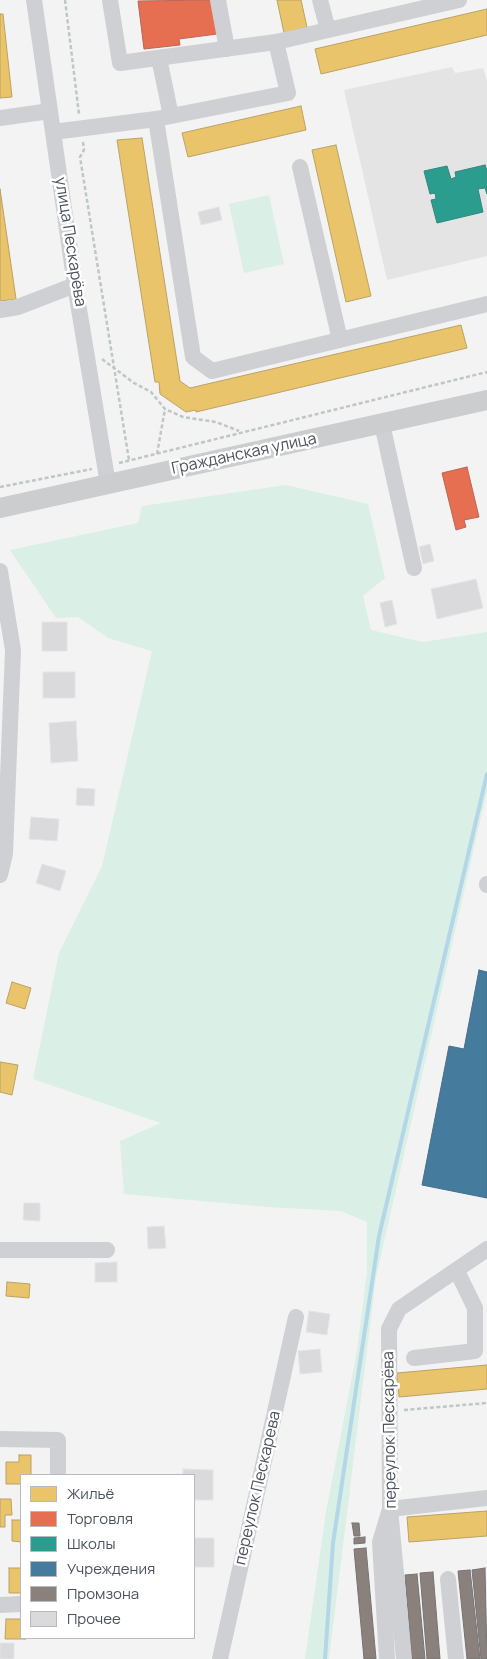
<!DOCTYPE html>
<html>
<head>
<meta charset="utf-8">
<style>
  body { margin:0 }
  #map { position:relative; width:487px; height:1659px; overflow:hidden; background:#f3f3f3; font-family:Manrope,sans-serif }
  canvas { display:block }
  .legend { position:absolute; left:20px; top:1474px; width:175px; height:165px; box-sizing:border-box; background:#fff; border:1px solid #b7babe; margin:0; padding:6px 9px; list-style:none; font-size:15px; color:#4b525d }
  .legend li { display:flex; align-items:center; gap:10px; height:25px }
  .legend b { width:25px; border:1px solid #b7babe }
</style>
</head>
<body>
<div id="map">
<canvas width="487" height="1659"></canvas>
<ul class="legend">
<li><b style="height:14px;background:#e9c46a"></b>Жильё</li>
<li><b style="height:14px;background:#e76f51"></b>Торговля</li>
<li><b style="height:14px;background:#2a9d8f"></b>Школы</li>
<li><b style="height:14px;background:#457b9d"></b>Учреждения</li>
<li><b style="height:14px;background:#8a817c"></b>Промзона</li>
<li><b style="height:14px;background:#dadadc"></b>Прочее</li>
</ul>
</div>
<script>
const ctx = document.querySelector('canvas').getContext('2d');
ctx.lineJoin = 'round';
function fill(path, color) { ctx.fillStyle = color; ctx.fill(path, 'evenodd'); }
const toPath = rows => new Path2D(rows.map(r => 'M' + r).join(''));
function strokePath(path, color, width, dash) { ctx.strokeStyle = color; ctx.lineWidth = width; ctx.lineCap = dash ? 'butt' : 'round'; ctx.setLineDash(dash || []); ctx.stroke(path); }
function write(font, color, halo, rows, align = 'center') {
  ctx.font = font + ' Manrope,sans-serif'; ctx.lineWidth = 5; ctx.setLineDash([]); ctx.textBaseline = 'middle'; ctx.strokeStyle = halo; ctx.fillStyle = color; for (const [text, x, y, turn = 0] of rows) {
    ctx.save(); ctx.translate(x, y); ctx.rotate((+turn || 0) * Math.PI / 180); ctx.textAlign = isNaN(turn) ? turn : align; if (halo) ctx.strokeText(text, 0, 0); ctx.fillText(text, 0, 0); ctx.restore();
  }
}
const education = toPath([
  [452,67,455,73,483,68,487,81,487,256,387,280,344,90]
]);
const green = toPath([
  [269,195,284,264,244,273,229,204],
  [286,485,368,504,385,578,363,596,371,630,423,642,487,632,487,791,376,1277,329,1659,305,1659,326,1512,357,1351,367,1272,367,1222,341,1211,268,1207,124,1194,120,1141,161,1123,33,1079,59,953,102,866,152,651,108,638,78,617,56,618,10,550,138,523,142,506]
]);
const homes = toPath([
  [277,0,301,0,307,27,284,33,277,0],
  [487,9,487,35,321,74,315,49,487,9],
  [0,14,3,14,12,97,0,98,0,14],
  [301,106,306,130,188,157,182,133,301,106],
  [142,138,180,381,190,388,461,325,467,348,196,412,196,410,186,412,160,394,159,382,155,382,117,140,142,138],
  [336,145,371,296,346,302,312,150,336,145],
  [0,189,16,299,0,301,0,189],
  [12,982,31,988,25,1009,6,1003,12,982],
  [0,1062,18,1065,12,1095,0,1092,0,1062],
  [7,1282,30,1284,29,1298,6,1296,7,1282],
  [487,1365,487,1389,399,1397,397,1373,487,1365],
  [19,1455,31,1455,31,1475,21,1475,21,1484,6,1484,6,1462,19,1462,19,1455],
  [0,1499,11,1499,12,1515,5,1515,5,1527,0,1527,0,1499],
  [487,1511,487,1536,409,1542,407,1517,487,1511],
  [12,1520,21,1520,21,1542,12,1541,12,1520],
  [9,1568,21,1568,21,1593,9,1593,9,1568],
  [6,1619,21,1619,21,1638,26,1639,5,1639,6,1619]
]);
const shops = toPath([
  [213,0,217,34,179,39,180,45,144,49,138,1,213,0],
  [467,467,479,517,464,520,466,527,456,530,442,473,467,467]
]);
const schools = toPath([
  [485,165,487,170,487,194,485,188,478,189,483,212,437,223,431,200,436,199,435,193,430,194,424,171,447,166,451,179,456,177,455,172,485,165]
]);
const public = toPath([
  [479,970,487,972,487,1198,422,1185,449,1046,464,1049,479,970]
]);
const industry = toPath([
  [352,1523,359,1523,360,1536,354,1536,352,1523],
  [365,1537,365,1543,354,1544,354,1538,365,1537],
  [366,1548,376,1659,364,1659,354,1549,366,1548],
  [485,1568,487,1659,481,1659,472,1570,485,1568],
  [470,1570,480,1659,467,1659,458,1571,470,1570],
  [433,1572,440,1659,427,1659,420,1573,433,1572],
  [417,1574,425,1659,412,1659,405,1575,417,1574]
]);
const stream = toPath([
  [325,1659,333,1543,379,1236,487,774]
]);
const building = toPath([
  [219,207,222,220,201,225,198,212,219,207],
  [430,544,434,561,423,564,419,547,430,544],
  [476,579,483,608,437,619,431,589,476,579],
  [392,600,397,624,385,627,380,603,392,600],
  [42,622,67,622,67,651,42,651,42,622],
  [43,672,75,672,75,698,43,698,43,672],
  [76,721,78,761,51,763,49,723,76,721],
  [77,788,95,789,94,806,76,805,77,788],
  [31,817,59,819,57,841,29,839,31,817],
  [42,864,66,871,60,891,36,883,42,864],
  [24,1203,40,1203,40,1221,23,1220,24,1203],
  [164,1226,166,1248,148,1249,147,1227,164,1226],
  [117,1262,117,1282,95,1282,95,1263,117,1262],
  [309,1311,330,1314,327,1335,306,1332,309,1311],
  [320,1349,322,1372,300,1374,298,1351,320,1349],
  [183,1469,213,1470,213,1500,194,1500,194,1475,183,1475,183,1469],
  [194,1538,214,1538,214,1567,194,1567,194,1538],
  [0,1643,14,1643,14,1659,0,1659,0,1643]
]);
const path = toPath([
  [65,0,79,114],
  [83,142,84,150,80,157,129,460],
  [102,359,134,383,151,392,165,409,183,417,216,422,239,431],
  [157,454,165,409],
  [119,463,487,372],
  [0,487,92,469],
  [404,1410,487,1403]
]);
const minor = toPath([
  [34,0,75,285,108,484],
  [110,0,120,63,276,42,459,0],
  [218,0,227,49],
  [320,0,328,30],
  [159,58,171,116],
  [0,118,50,111],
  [156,119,193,357,212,371,487,304],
  [53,132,156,119,288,93,276,42],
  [300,167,340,340],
  [0,310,18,307,75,285],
  [382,424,414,568],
  [0,571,13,650,5,854,0,875],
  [487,884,487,885],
  [0,1250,107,1250],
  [414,1358,475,1351,475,1308,457,1271],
  [0,1439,58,1440,58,1475],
  [448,1579,456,1659],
  [0,1605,21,1604],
  [220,1659,296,1317],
  [387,1659,380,1542,390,1509,487,1498],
  [404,1659,390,1509,389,1329,399,1309,487,1249]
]);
const major = toPath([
  [0,508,487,400]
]);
const streetNames = [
  ["улица Пескарёва",70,242,81],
  ["Гражданская улица",244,454,-12],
  ["переулок Пескарёва",390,1430,-91],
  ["переулок Пескарева",258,1488,-77]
];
fill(education, '#e5e4e4');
fill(green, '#daefe5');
fill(homes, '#e9c46a');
strokePath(homes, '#baa266', 1);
fill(shops, '#e76f51');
strokePath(shops, '#b86655', 1);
fill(schools, '#2a9d8f');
strokePath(schools, '#348680', 1);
fill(public, '#457b9d');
strokePath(public, '#476f8a', 1);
fill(industry, '#8a817c');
strokePath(industry, '#777373', 1);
strokePath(stream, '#b3d6e8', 4);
fill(building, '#dadadc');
strokePath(building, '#e4e4e5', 1);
strokePath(path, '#bdc7c4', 2.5, [4, 2.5]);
strokePath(minor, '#ced0d3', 16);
strokePath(major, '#cbcdcf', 20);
write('16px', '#4b525d', '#fff', streetNames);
</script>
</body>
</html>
